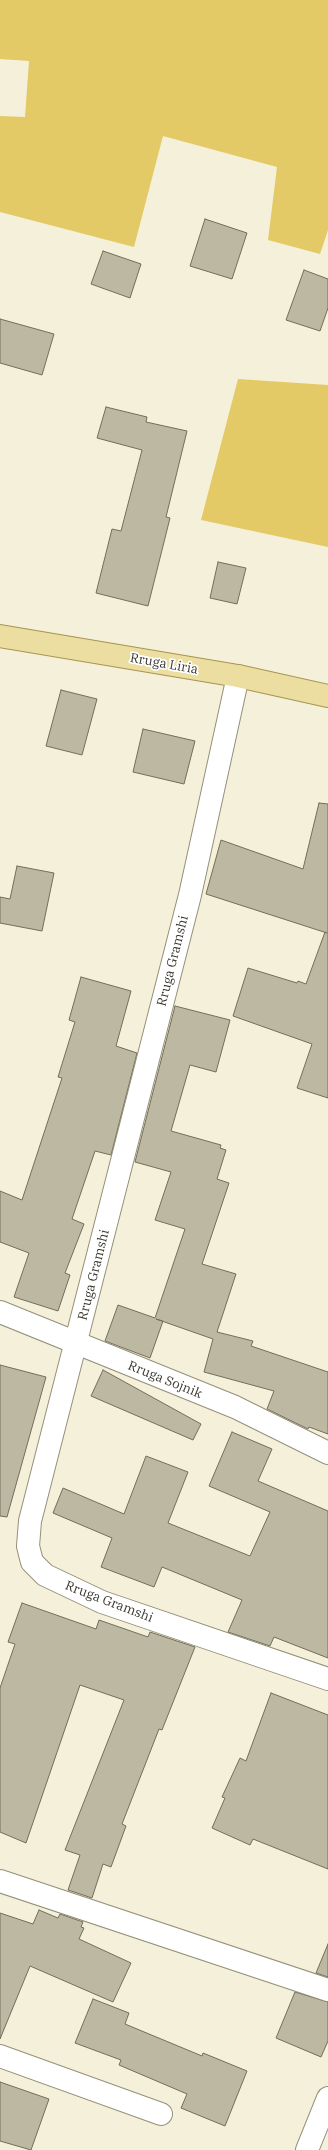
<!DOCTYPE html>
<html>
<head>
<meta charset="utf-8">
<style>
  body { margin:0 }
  canvas { display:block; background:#f5f0d9 }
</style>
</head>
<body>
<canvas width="328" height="2150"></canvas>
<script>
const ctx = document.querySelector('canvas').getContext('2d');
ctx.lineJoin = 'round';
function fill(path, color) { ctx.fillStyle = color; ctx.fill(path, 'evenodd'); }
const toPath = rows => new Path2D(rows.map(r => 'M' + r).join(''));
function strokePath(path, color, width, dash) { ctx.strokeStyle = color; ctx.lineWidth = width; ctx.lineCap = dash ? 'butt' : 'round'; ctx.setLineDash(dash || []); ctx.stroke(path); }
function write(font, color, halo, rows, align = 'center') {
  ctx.font = font + ' "IBM Plex Serif",serif'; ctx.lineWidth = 3.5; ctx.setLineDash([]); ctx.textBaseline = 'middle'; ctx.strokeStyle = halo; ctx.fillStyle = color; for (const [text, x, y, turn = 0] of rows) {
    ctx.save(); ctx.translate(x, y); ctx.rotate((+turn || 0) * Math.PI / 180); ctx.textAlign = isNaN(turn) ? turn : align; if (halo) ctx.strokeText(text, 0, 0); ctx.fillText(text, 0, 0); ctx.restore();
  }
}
const green = toPath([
  [0,0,328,0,328,230,320,254,268,240,277,167,163,136,134,247,0,212,0,116,25,117,29,61,0,59],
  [238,379,328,385,328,547,201,520]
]);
const building = toPath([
  [205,219,247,233,232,279,190,266,205,219],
  [103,251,141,264,130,298,91,284,103,251],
  [304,270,328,279,328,308,320,331,286,320,304,270],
  [0,319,54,334,42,375,0,363,0,319],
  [106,407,147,417,146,422,187,431,166,517,170,518,148,606,96,593,112,529,121,531,142,450,97,438,106,407],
  [218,562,246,568,237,604,210,598,218,562],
  [61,690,97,699,82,755,46,746,61,690],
  [143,729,195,741,184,784,133,772,143,729],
  [319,803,328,804,328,1098,297,1088,312,1044,233,1016,248,968,297,983,298,981,306,984,325,932,327,933,206,894,221,840,303,869,319,803],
  [17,866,54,873,42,931,0,923,0,897,10,899,17,866],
  [81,977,131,991,116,1046,137,1053,111,1155,95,1151,72,1219,84,1224,65,1273,70,1275,58,1311,14,1297,29,1253,0,1242,0,1191,22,1200,62,1078,58,1077,75,1022,69,1020,81,977],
  [175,1006,230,1020,216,1072,190,1065,171,1131,221,1145,220,1148,226,1150,217,1179,229,1183,202,1264,236,1274,217,1332,253,1341,251,1346,328,1372,328,1434,309,1427,308,1429,306,1428,267,1409,274,1391,204,1372,213,1339,156,1319,163,1321,150,1358,105,1341,118,1305,155,1318,185,1229,155,1220,171,1172,135,1162,175,1006],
  [0,1365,46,1377,7,1517,0,1516,0,1365],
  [103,1370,201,1424,193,1440,91,1396,103,1370],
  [232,1432,272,1449,258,1481,328,1511,328,1658,274,1637,270,1646,228,1632,242,1600,162,1567,154,1587,101,1567,112,1538,53,1513,63,1488,124,1514,146,1456,188,1472,168,1523,250,1556,270,1512,209,1486,232,1432],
  [22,1603,96,1629,99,1620,148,1637,150,1632,195,1647,162,1730,159,1729,122,1824,126,1826,111,1867,103,1864,92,1898,68,1890,80,1855,65,1850,124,1700,80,1685,26,1843,0,1832,0,1688,15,1644,8,1642,22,1603],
  [271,1693,328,1715,328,1869,253,1839,250,1845,212,1828,225,1798,222,1797,240,1758,246,1761,271,1693],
  [39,1910,58,1918,60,1914,83,1922,81,1927,84,1928,79,1939,131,1963,113,2002,30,1966,0,2039,0,1913,33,1924,39,1910],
  [328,1944,328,1977,316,1973,328,1944],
  [295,1992,328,2002,328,2041,321,2057,276,2038,295,1992],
  [93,1999,129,2013,125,2024,202,2056,203,2053,247,2071,225,2126,181,2108,187,2094,119,2065,121,2060,75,2043,93,1999],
  [0,2082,49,2099,31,2150,0,2141,0,2082]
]);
const minor = toPath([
  [238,676,190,895,30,1521,28,1546,32,1562,45,1575,102,1602,328,1679],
  [0,1312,235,1407,328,1453],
  [0,1881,328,1990],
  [0,2056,161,2114],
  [307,2150,328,2098]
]);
const major = toPath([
  [0,636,238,676,328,696]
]);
const streetNames = [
  ["Rruga Liria",164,664,10],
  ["Rruga Gramshi",173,961,-76],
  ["Rruga Gramshi",94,1275,-76],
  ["Rruga Sojnik",165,1380,22],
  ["Rruga Gramshi",109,1602,21]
];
fill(green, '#e3ca66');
fill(building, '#bdb8a2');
strokePath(building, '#736e5a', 1);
strokePath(minor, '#95907b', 24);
strokePath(major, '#a69550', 24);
strokePath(minor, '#fff', 22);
strokePath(major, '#ecdda1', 22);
write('13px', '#3b3930', '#fff', streetNames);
</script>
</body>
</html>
